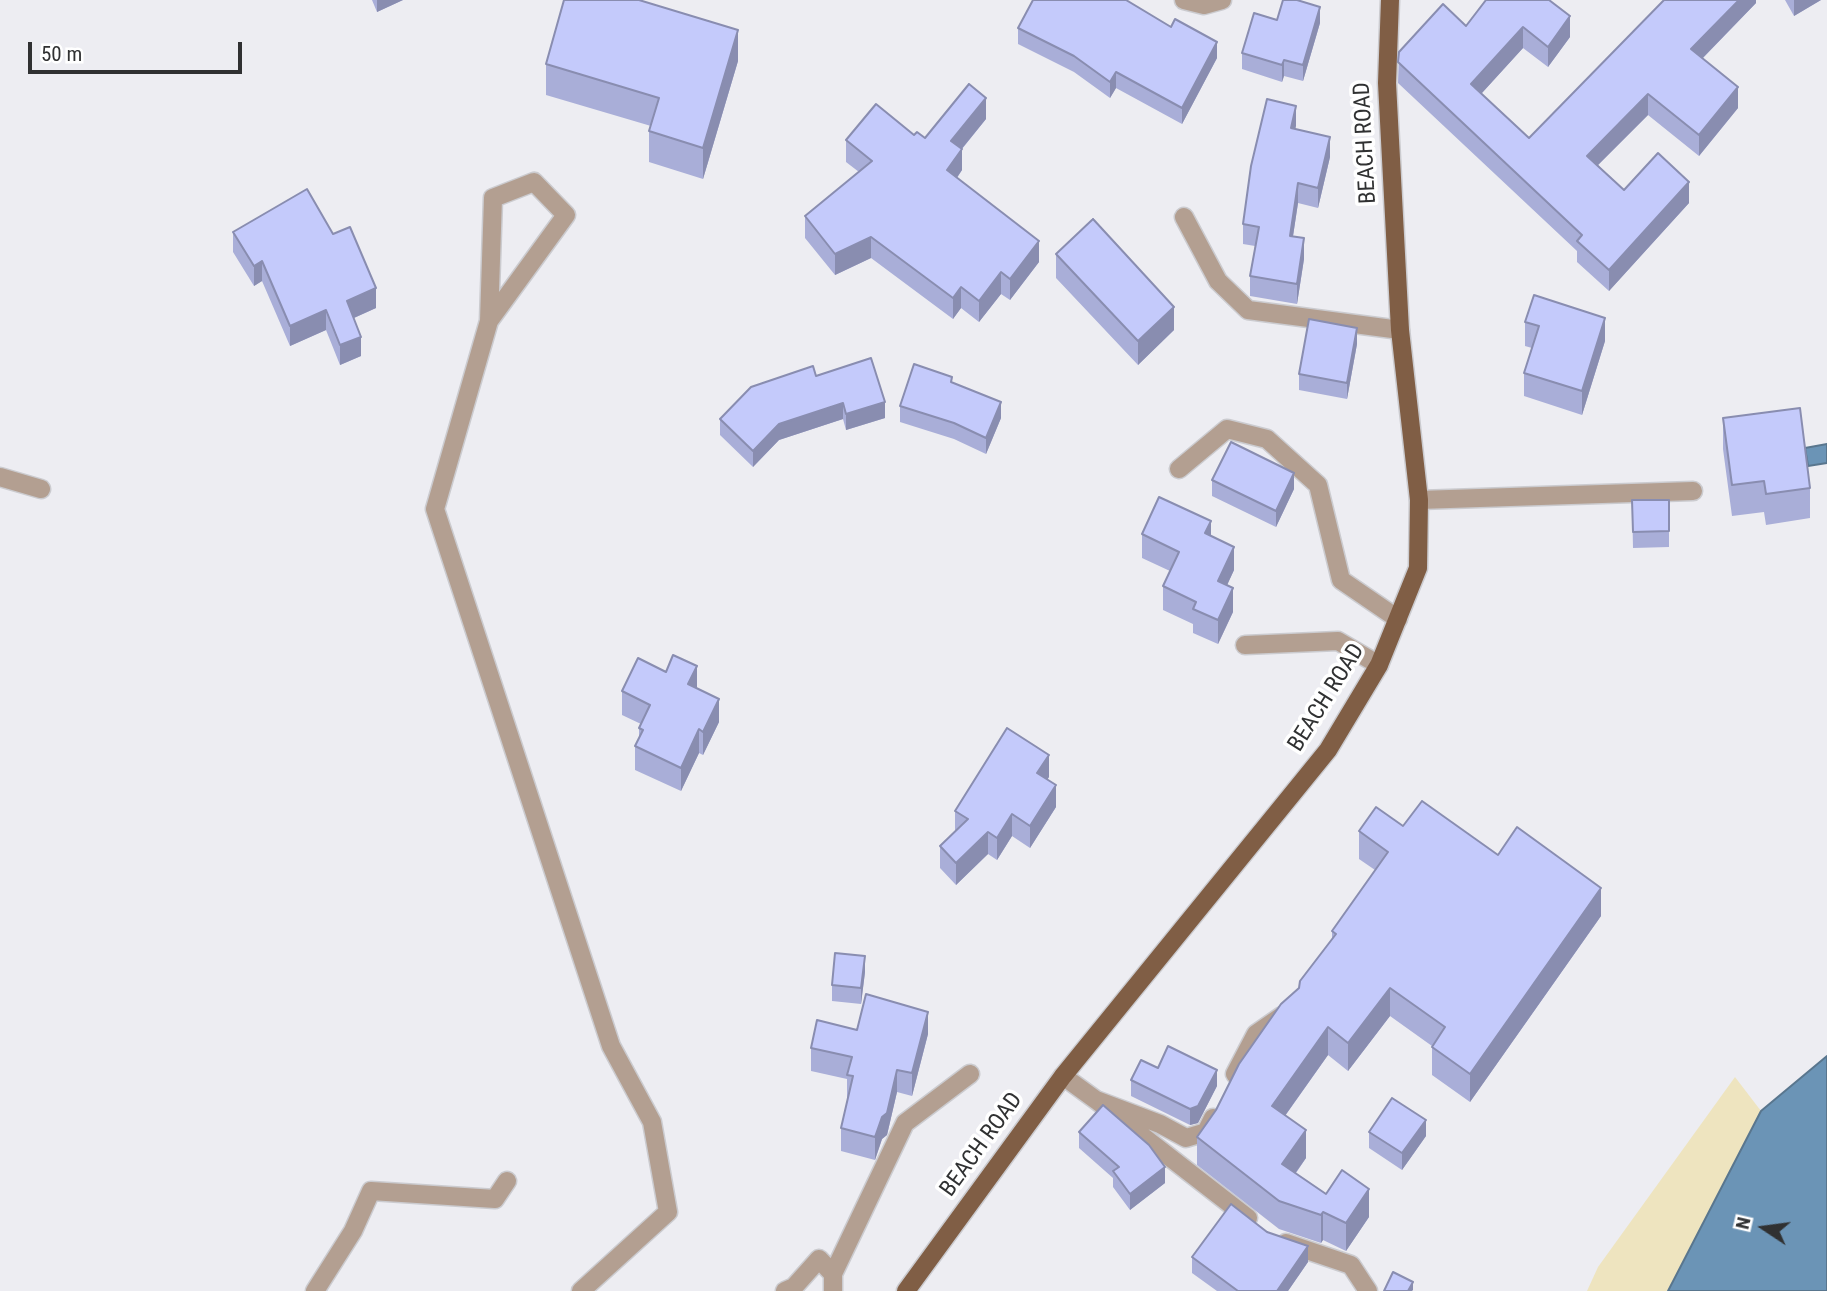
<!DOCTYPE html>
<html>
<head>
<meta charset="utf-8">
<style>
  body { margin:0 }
  #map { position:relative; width:1827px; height:1291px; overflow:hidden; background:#ededf2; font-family:"Roboto Condensed",sans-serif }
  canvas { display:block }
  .north { position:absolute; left:1729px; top:1193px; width:70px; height:70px; -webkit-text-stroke:5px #fff; paint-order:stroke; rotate:283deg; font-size:19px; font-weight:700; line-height:28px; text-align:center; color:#303132 }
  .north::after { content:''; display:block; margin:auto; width:24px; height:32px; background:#303132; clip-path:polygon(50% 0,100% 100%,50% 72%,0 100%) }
  .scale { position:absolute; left:28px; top:42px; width:214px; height:32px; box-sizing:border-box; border:4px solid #303132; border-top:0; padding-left:9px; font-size:21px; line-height:24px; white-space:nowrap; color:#303132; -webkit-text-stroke:5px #fff; paint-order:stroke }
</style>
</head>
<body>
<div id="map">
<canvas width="1827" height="1291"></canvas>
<div class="north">N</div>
<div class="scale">50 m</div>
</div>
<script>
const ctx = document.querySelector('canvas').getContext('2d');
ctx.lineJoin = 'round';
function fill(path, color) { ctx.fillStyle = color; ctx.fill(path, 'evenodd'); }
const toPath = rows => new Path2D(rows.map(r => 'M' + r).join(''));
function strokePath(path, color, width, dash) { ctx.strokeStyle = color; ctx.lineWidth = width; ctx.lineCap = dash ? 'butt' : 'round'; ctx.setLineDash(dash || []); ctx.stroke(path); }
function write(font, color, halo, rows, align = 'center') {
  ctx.font = font + ' "Roboto Condensed",sans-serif'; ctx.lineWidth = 7; ctx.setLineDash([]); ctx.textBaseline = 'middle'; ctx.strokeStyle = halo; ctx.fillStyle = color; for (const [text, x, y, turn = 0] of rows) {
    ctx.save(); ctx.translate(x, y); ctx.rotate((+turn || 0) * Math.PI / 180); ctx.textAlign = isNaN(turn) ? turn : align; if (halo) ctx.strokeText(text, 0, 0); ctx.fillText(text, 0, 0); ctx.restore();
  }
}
const sand = toPath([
  [1735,1077,1761,1111,1668,1291,1587,1291,1598,1267]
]);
const water = toPath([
  [1827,444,1827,463,1808,466,1805,448,1827,444],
  [1827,1056,1827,1291,1668,1291,1761,1111,1827,1056]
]);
const street = toPath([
  [1184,0,1204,5,1222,0],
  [1184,217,1218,281,1248,310,1400,330],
  [489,321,566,215,534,182,493,198,489,321,435,509,611,1046,652,1122,668,1212,581,1291],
  [1179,469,1227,429,1267,439,1318,485,1341,580,1398,619],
  [0,477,41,489],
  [1419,500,1693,491],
  [1245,645,1338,641,1379,665],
  [1235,1074,1256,1034,1282,1016],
  [1063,1076,1096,1100,1160,1124,1186,1138,1206,1132,1213,1118],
  [1096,1100,1248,1218],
  [1286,1243,1351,1265,1368,1291],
  [833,1274,905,1123,970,1074],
  [315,1291,353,1231,371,1191,495,1199,507,1181],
  [785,1291,794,1287,819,1259,833,1274,833,1291]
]);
const primary = toPath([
  [906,1291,1063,1076,1328,750,1379,665,1418,568,1419,500,1400,330,1387,83,1390,0]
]);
const wall = toPath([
  [372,0,403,0,377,12],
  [1486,0,1570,37,1548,67,1523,48,1481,94,1529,138,1756,0,1756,3,1703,58,1738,108,1699,156,1648,115,1598,165,1624,190,1689,203,1609,291,1577,262,1577,251,1398,83,1399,52,1466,26],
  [1785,0,1821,0,1794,16],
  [1277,20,1320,23,1303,81,1284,76,1282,82,1242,69,1242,53],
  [1018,28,1217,58,1182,124,1116,88,1110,98,1074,72,1018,44],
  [738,61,703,179,649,162,649,131,651,126,546,95,546,64],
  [986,119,962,149,962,170,957,178,1039,262,1010,300,1001,294,979,322,961,308,953,319,871,258,835,275,805,238,805,216,859,172,846,162,846,140,914,135,925,138],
  [1296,126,1295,129,1330,157,1318,208,1298,203,1293,236,1304,259,1297,304,1250,296,1250,276,1255,246,1243,244,1243,224],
  [233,232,333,234,376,308,354,318,361,356,340,365,326,330,290,346,262,281,254,286,233,252],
  [1056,254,1174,330,1138,365,1056,278],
  [1525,322,1605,341,1582,415,1524,396,1524,373,1532,348,1525,346],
  [1357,344,1347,399,1299,390,1299,374],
  [816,376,885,418,846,430,843,419,779,440,753,467,720,435,720,419],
  [952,383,1001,418,986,454,954,439,900,422,900,406],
  [1723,418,1810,488,1810,518,1766,525,1764,512,1732,516,1723,449],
  [1212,480,1294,489,1276,527,1212,496],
  [1632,500,1669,500,1669,547,1633,548],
  [1142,534,1211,536,1234,570,1227,585,1233,612,1218,644,1193,633,1193,624,1163,610,1163,586,1170,571,1142,558],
  [697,688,719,722,703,755,699,753,681,791,635,770,635,746,639,738,639,728,641,724,622,715,622,691],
  [1049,777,1047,780,1056,807,1030,848,1012,836,997,860,988,854,956,885,940,868,940,846,955,831,955,811],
  [1403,826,1498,855,1601,916,1470,1102,1432,1075,1432,1046,1390,1016,1348,1071,1328,1055,1285,1116,1306,1158,1296,1173,1326,1194,1369,1217,1346,1251,1323,1240,1321,1243,1279,1229,1197,1165,1197,1137,1332,939,1332,931,1375,870,1359,859,1359,831],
  [865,972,861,1004,832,1001,832,985],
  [857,1030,928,1034,912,1096,897,1092,887,1135,882,1139,875,1160,841,1151,841,1128,848,1098,847,1098,847,1079,811,1071,811,1048],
  [1158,1068,1217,1086,1198,1123,1190,1125,1131,1096,1131,1080],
  [1079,1132,1165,1183,1130,1210,1113,1187,1113,1178,1079,1148],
  [1369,1132,1426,1136,1402,1170,1369,1148],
  [1192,1257,1308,1262,1288,1291,1217,1291,1192,1273]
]);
const shadedWall = toPath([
  [377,0,403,0,377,12],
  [1739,0,1756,0,1756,3,1691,70,1691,49],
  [1794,0,1821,0,1794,16],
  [1320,7,1320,23,1303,81,1303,65],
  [1570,16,1570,37,1548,67,1548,47],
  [1523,27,1523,48,1471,105,1471,84],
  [738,30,738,61,703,179,703,148],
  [1217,42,1217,58,1182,124,1182,108],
  [1284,60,1284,76,1282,82,1282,65],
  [1116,72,1116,88,1110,98,1110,82],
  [1738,87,1738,108,1699,156,1699,135],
  [1648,94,1648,115,1587,176,1587,156],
  [986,98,986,119,951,162,951,141],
  [1296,106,1296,126,1291,148,1291,128],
  [1330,137,1330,157,1318,208,1318,188],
  [962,149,962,170,947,192,947,170],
  [1689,182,1689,203,1609,291,1609,270],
  [1298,183,1298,203,1290,256,1290,236],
  [871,237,871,258,835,275,835,254],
  [1304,238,1304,259,1297,304,1297,284],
  [1039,241,1039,262,1010,300,1010,279],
  [262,261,262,281,254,286,254,266],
  [1001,272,1001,294,979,322,979,301],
  [961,287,961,308,953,319,953,298],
  [376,288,376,308,347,321,347,301],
  [1174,307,1174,330,1138,365,1138,341],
  [326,310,326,330,290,346,290,326],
  [1605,318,1605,341,1582,415,1582,391],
  [1357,328,1357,344,1347,399,1347,383],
  [361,337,361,356,340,365,340,345],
  [885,402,885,418,846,430,846,414],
  [1001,402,1001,418,986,454,986,438],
  [843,403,843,419,779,440,753,467,753,451,779,424],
  [1294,473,1294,489,1276,527,1276,511],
  [1211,521,1211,545,1205,533],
  [1234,547,1234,570,1218,605,1218,581],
  [1233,588,1233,612,1218,644,1218,620],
  [697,666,697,690,688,684],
  [719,699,719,722,703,755,703,732],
  [699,729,699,753,681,791,681,768],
  [1049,755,1049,777,1037,795,1037,773],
  [1056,785,1056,807,1030,848,1030,826],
  [1012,814,1012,836,997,860,997,838],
  [988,832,988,854,956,885,956,863],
  [1601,888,1601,916,1470,1102,1470,1074],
  [865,956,865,972,861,1004,861,988],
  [1390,988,1390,1016,1348,1071,1348,1043],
  [928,1012,928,1034,912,1096,912,1073],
  [1328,1027,1328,1055,1272,1134,1272,1106],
  [897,1070,897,1092,887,1135,882,1139,875,1160,875,1137],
  [1217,1070,1217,1086,1198,1123,1190,1125,1190,1109],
  [1426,1120,1426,1136,1402,1170,1402,1153],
  [1306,1130,1306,1158,1282,1192,1282,1164],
  [1165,1167,1165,1183,1130,1210,1130,1194],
  [1369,1189,1369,1217,1346,1251,1346,1223],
  [1323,1212,1323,1240,1321,1243,1321,1215],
  [1308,1246,1308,1262,1288,1291,1277,1291],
  [1413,1282,1413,1290,1412,1291,1408,1291]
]);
const building = toPath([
  [564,0,639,0,738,30,703,148,649,131,659,98,546,64,564,0],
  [1033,0,1126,0,1171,27,1175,19,1217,42,1182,108,1116,72,1110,82,1074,56,1018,28,1033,0],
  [1283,0,1297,0,1320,7,1303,65,1284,60,1282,65,1242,53,1254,13,1277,20,1283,0],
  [1486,0,1549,0,1570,16,1548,47,1523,27,1471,84,1529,138,1664,0,1739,0,1691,49,1738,87,1699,135,1648,94,1587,156,1624,190,1658,153,1689,182,1609,270,1577,241,1582,235,1398,62,1399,52,1443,4,1466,26,1486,0],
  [969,84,986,98,951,141,962,149,947,170,1039,241,1010,279,1001,272,979,301,961,287,953,298,871,237,835,254,805,216,872,161,846,140,876,104,914,135,917,132,925,138,969,84],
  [1267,99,1296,106,1291,128,1330,137,1318,188,1298,183,1290,236,1304,238,1297,284,1250,276,1259,227,1243,224,1251,166,1267,99],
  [307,189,333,234,350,227,376,288,347,301,361,337,340,345,326,310,290,326,262,261,254,266,233,232,307,189],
  [1093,219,1174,307,1138,341,1056,254,1093,219],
  [1534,295,1605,318,1582,391,1524,373,1539,326,1525,322,1534,295],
  [1309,319,1357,328,1347,383,1299,374,1309,319],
  [871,358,885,402,846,414,843,403,779,424,753,451,720,419,751,387,813,366,816,376,871,358],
  [914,364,952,377,951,382,1001,402,986,438,954,423,900,406,914,364],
  [1800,408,1810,488,1766,494,1764,481,1732,485,1723,418,1800,408],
  [1231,442,1294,473,1276,511,1212,480,1231,442],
  [1159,497,1211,521,1205,533,1234,547,1218,581,1233,588,1218,620,1193,609,1196,602,1163,586,1179,552,1142,534,1159,497],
  [1632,500,1669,500,1669,531,1633,532,1632,500],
  [673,655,697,666,688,684,719,699,703,732,699,729,681,768,635,746,643,730,639,728,650,705,622,691,638,658,666,672,673,655],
  [1007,728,1049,755,1037,773,1056,785,1030,826,1012,814,997,838,988,832,956,863,940,846,968,819,955,811,1007,728],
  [1422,801,1498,855,1517,827,1601,888,1470,1074,1432,1047,1445,1027,1390,988,1348,1043,1328,1027,1272,1106,1306,1130,1282,1164,1326,1194,1342,1170,1369,1189,1346,1223,1323,1212,1321,1215,1279,1201,1197,1137,1216,1110,1239,1064,1281,1004,1299,988,1300,981,1336,934,1332,931,1388,852,1359,831,1376,807,1403,826,1422,801],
  [835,953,865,956,861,988,832,985,835,953],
  [866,994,928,1012,912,1073,897,1070,887,1113,882,1117,875,1137,841,1128,853,1076,847,1075,852,1057,811,1048,817,1020,857,1030,866,994],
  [1168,1046,1217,1070,1198,1106,1190,1109,1131,1080,1141,1060,1158,1068,1168,1046],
  [1392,1098,1426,1120,1402,1153,1369,1132,1392,1098],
  [1103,1105,1149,1145,1165,1167,1130,1194,1113,1171,1119,1167,1079,1132,1103,1105],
  [1231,1204,1267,1232,1308,1246,1277,1291,1238,1291,1192,1257,1231,1204],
  [1393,1272,1413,1282,1408,1291,1384,1291,1393,1272]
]);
const streetNames = [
  ["BEACH ROAD",1366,143,-93],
  ["BEACH ROAD",1327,698,-58],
  ["BEACH ROAD",982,1145,-54]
];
fill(sand, '#eee4bf');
fill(water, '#6b94b6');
strokePath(water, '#59768e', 2);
strokePath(street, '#cbcbcf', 21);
strokePath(primary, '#cbcbcf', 21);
strokePath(street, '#b39f91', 18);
strokePath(primary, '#805e45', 18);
fill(wall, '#a9aed8');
fill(shadedWall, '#898db0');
fill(building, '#c4cafb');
strokePath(building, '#898db0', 2);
write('23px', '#303132', '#fff', streetNames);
</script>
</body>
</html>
